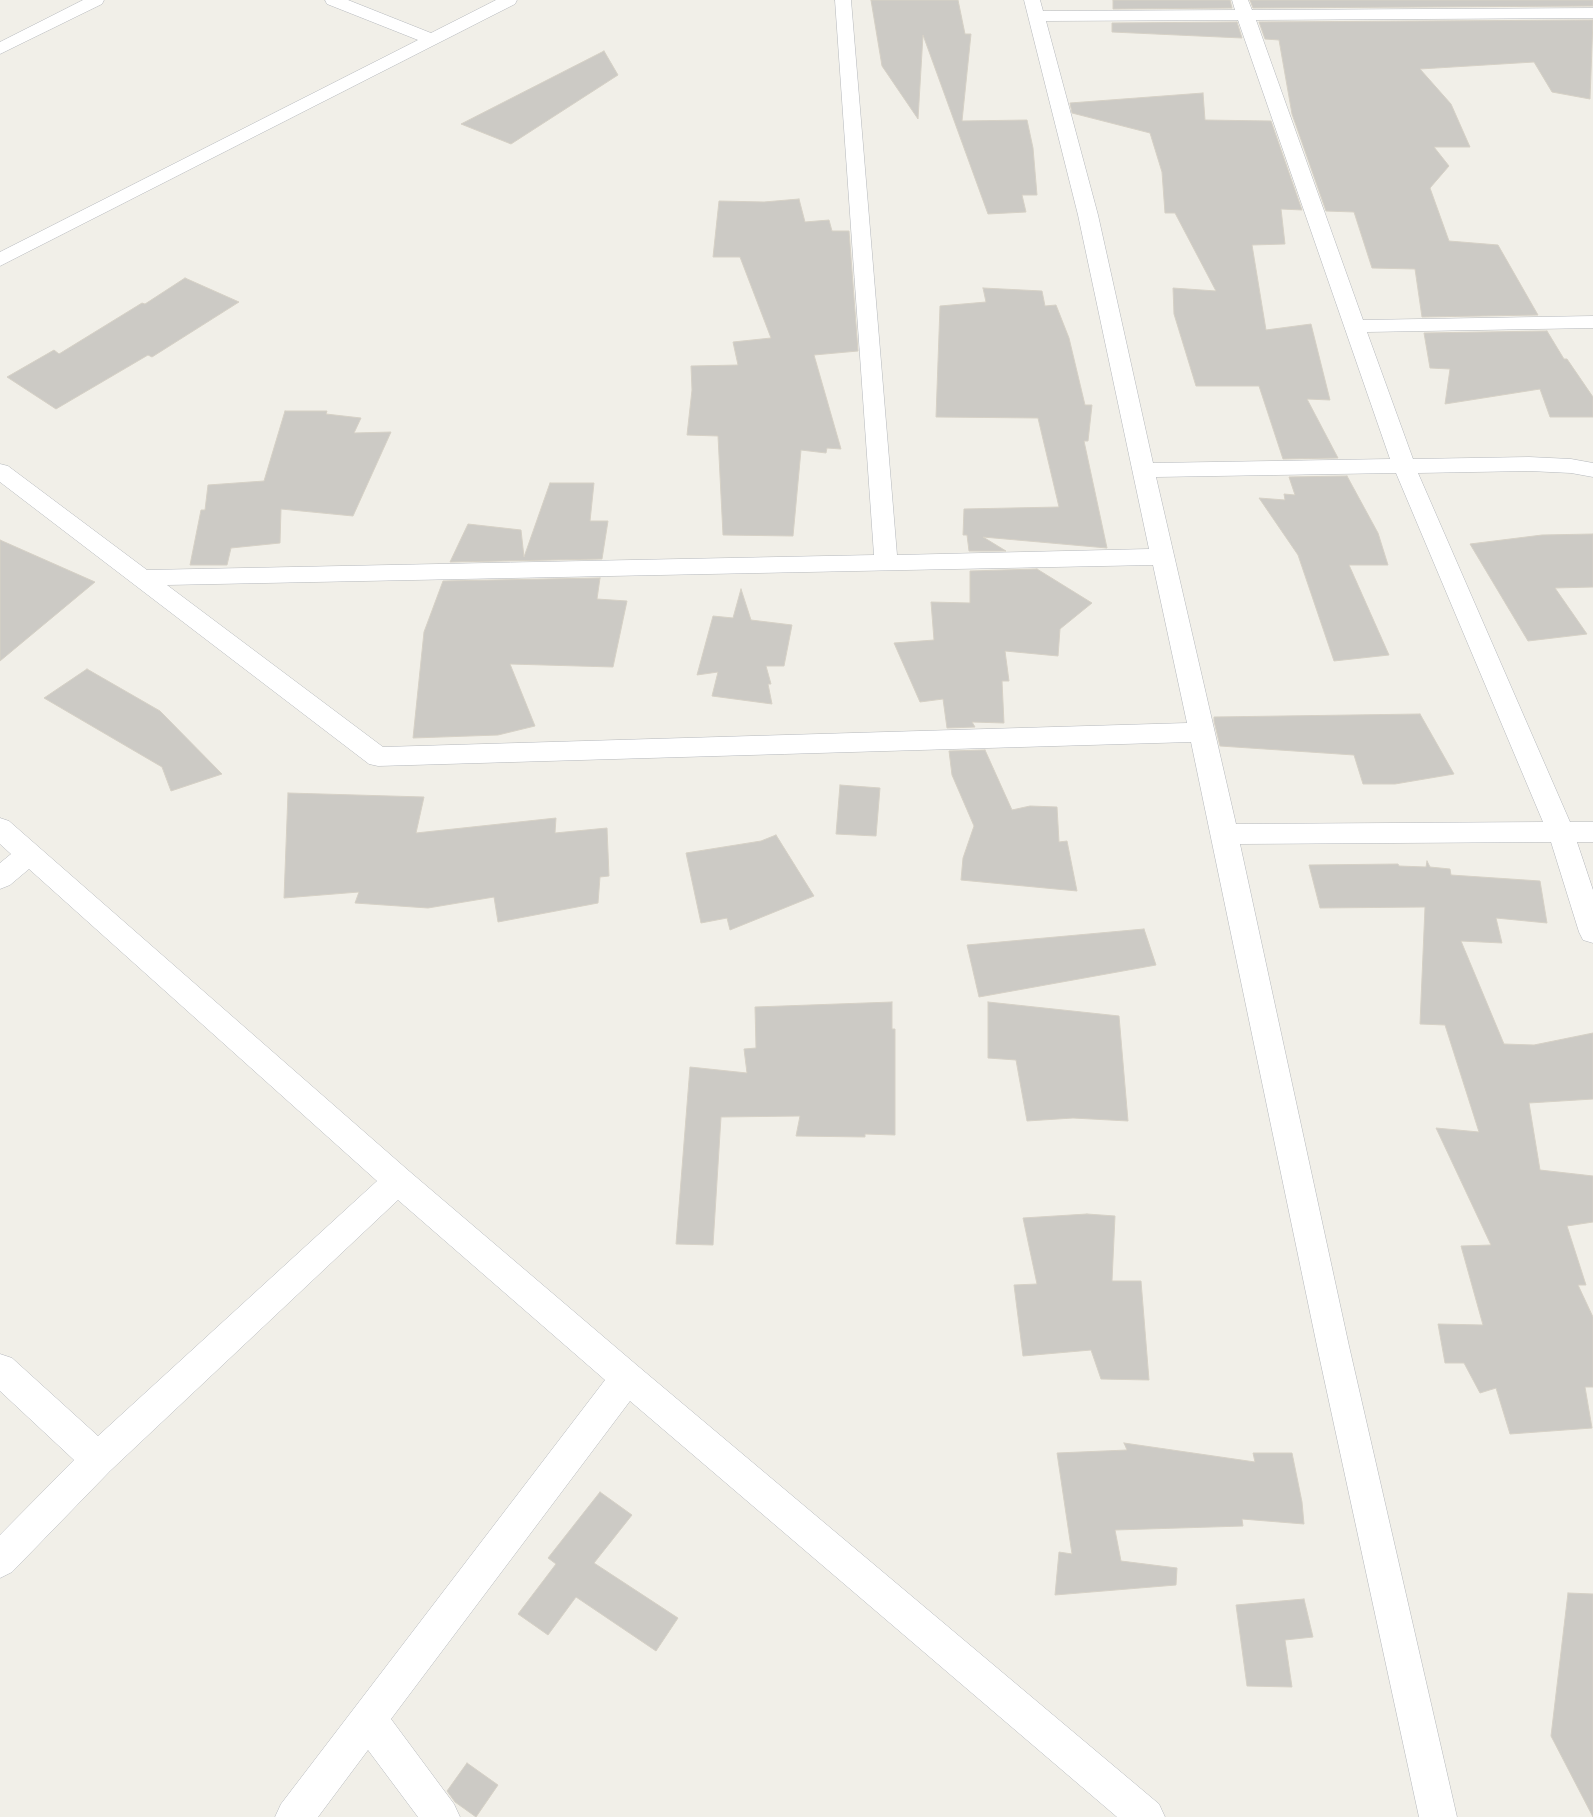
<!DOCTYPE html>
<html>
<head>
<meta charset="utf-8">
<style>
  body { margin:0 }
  canvas { display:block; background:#f1efe8 }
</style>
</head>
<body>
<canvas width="1593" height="1817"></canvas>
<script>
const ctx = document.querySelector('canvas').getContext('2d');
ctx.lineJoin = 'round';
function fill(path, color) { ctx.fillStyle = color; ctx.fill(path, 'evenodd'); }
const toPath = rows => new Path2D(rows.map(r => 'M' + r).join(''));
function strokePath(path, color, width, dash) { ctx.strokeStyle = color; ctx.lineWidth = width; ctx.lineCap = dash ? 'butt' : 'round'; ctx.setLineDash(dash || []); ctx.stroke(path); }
const building = toPath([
  [871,0,958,0,965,34,971,34,962,121,1027,120,1033,148,1037,195,1022,195,1026,212,988,214,923,35,918,119,882,66,871,0],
  [1113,0,1230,0,1232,8,1113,9,1113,0],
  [1250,0,1593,0,1593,6,1253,8,1250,0],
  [1593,20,1590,99,1552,92,1534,62,1420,69,1451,104,1470,147,1434,147,1449,166,1430,188,1449,241,1498,245,1538,315,1422,317,1415,269,1372,268,1354,212,1326,211,1292,114,1279,40,1265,39,1259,22,1593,20],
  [1237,22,1242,38,1112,32,1112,23,1237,22],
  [604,51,618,75,511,144,461,124,604,51],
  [1203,93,1205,120,1271,121,1302,210,1281,209,1285,244,1252,245,1266,330,1311,324,1330,400,1307,399,1338,458,1283,459,1259,386,1196,386,1174,314,1173,288,1216,291,1175,213,1165,213,1162,172,1150,133,1072,113,1070,103,1203,93],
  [799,199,805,222,829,220,832,231,849,231,858,351,814,355,841,449,827,448,826,453,801,450,793,536,723,535,718,436,687,435,692,390,691,366,738,365,733,342,771,338,740,257,713,257,719,201,764,202,799,199],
  [185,278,239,302,152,357,148,355,56,409,7,377,54,350,59,354,142,303,145,304,185,278],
  [983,288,1042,291,1045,306,1056,305,1069,338,1085,405,1092,405,1088,441,1084,441,1107,548,983,537,1006,551,969,551,967,535,963,535,964,509,1059,507,1038,418,936,417,940,306,986,302,983,288],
  [1547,331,1564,359,1567,359,1593,397,1593,417,1550,417,1540,389,1445,404,1450,369,1430,368,1424,333,1547,331],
  [285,411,327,411,326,414,361,418,354,433,391,432,353,516,281,509,280,543,231,548,227,565,190,565,201,510,205,510,208,485,264,481,285,411],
  [1347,476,1378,533,1388,565,1349,565,1389,655,1334,661,1298,555,1259,498,1285,500,1284,494,1295,495,1289,477,1347,476],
  [550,483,594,483,590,521,608,521,602,559,450,562,468,524,521,530,524,557,550,483],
  [1593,534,1593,587,1555,588,1587,634,1528,641,1470,544,1542,535,1593,534],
  [0,540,95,582,0,661,0,540],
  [1037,569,1092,603,1060,629,1058,656,1005,651,1009,681,1002,681,1004,723,972,722,975,727,947,728,943,699,920,702,894,643,934,640,931,602,970,603,970,571,1037,569],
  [600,578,597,599,627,601,613,667,510,664,535,726,498,735,413,738,424,632,443,581,600,578],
  [741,589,751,620,792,625,784,666,766,666,771,684,768,684,772,704,712,696,718,672,697,675,713,616,733,618,741,589],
  [87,669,160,711,222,774,171,791,162,767,44,698,87,669],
  [1420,714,1454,774,1395,784,1363,784,1354,755,1220,746,1214,721,1214,717,1420,714],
  [985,750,1012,810,1030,806,1057,807,1059,842,1067,841,1077,891,961,880,963,858,974,826,952,775,949,751,985,750],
  [840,785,880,788,876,836,836,834,840,785],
  [288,793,424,797,416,833,556,818,555,833,607,828,609,876,600,877,598,903,498,922,494,897,428,908,355,903,359,892,284,898,288,793],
  [776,835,814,896,730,930,727,918,701,923,686,853,761,841,776,835],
  [1427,861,1430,867,1450,869,1451,875,1540,881,1547,923,1496,918,1502,943,1461,941,1504,1044,1534,1045,1593,1033,1593,1099,1529,1103,1540,1170,1593,1176,1593,1222,1567,1226,1586,1285,1578,1285,1593,1317,1593,1387,1585,1387,1592,1428,1510,1434,1496,1388,1480,1393,1464,1363,1445,1363,1438,1324,1483,1325,1461,1246,1491,1245,1436,1128,1479,1132,1445,1025,1420,1024,1425,907,1320,908,1309,865,1398,864,1399,866,1426,867,1427,861],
  [1144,929,1156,965,979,997,967,945,1144,929],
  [892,1002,892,1029,895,1029,895,1135,865,1134,865,1137,796,1136,800,1116,721,1117,713,1245,676,1244,690,1067,747,1073,744,1049,756,1048,755,1007,892,1002],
  [988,1002,1119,1016,1128,1121,1073,1118,1027,1121,1016,1060,988,1058,988,1002],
  [1087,1214,1115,1216,1112,1281,1141,1281,1149,1380,1101,1379,1091,1350,1023,1356,1014,1285,1037,1284,1023,1218,1087,1214],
  [1124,1443,1255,1462,1253,1453,1292,1453,1302,1502,1304,1524,1242,1519,1243,1526,1115,1530,1121,1561,1177,1568,1176,1585,1055,1595,1059,1552,1072,1554,1057,1453,1127,1450,1124,1443],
  [600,1492,632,1515,594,1563,678,1618,656,1651,576,1597,548,1635,518,1614,556,1564,548,1558,600,1492],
  [1568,1593,1593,1594,1593,1817,1551,1736,1568,1593],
  [1304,1599,1313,1637,1285,1640,1292,1687,1247,1686,1236,1605,1304,1599],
  [467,1763,498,1785,476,1817,455,1802,447,1791,467,1763]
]);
const minor = toPath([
  [83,0,104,0,102,4,0,54,0,42,83,0],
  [325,0,348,0,431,33,496,0,517,0,515,4,0,266,0,252,418,40,327,4,325,0],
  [835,0,851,0,897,555,1149,549,1078,215,1024,0,1040,0,1043,11,1235,10,1232,0,1248,0,1252,10,1593,8,1593,18,1256,20,1363,320,1593,316,1593,328,1367,332,1413,459,1529,457,1571,459,1593,463,1593,477,1571,473,1529,471,1418,473,1570,822,1593,822,1593,842,1577,842,1593,890,1593,943,1583,940,1579,932,1551,842,1240,844,1349,1346,1457,1817,1419,1817,1317,1346,1191,742,378,766,369,764,0,482,0,464,8,466,147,570,874,555,835,0],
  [1238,20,1390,459,1153,463,1098,215,1046,21,1238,20],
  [1396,473,1543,822,1236,824,1156,477,1396,473],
  [1153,565,1187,723,383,747,167,585,1153,565],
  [0,818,9,821,409,1171,639,1367,1159,1804,1165,1817,1117,1817,630,1401,391,1719,454,1804,460,1817,418,1817,368,1750,318,1817,275,1817,281,1804,605,1380,398,1200,110,1471,12,1572,0,1578,0,1535,74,1460,0,1391,0,1354,12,1358,98,1436,377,1181,29,869,10,885,0,889,0,863,11,854,0,844,0,818]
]);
fill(building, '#cccac5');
strokePath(building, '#d6d1c6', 1);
strokePath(minor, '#b5b8bc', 1);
fill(minor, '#fff');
</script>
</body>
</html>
